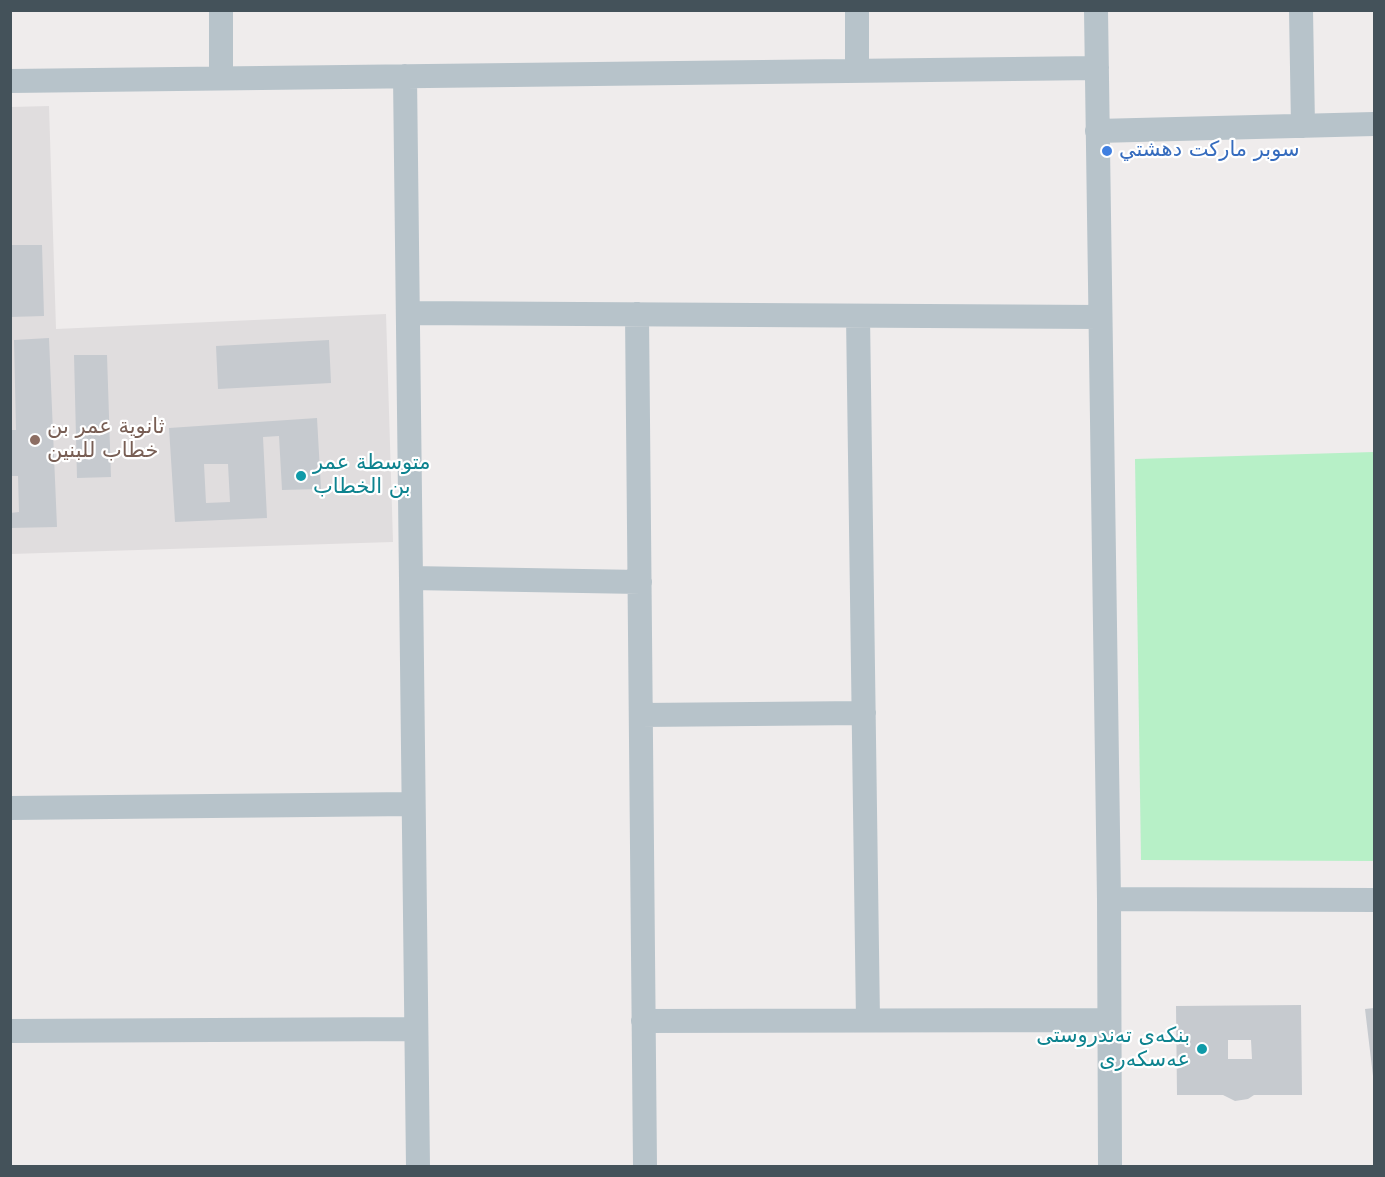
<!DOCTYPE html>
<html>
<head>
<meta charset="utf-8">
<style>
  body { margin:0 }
  #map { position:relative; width:1385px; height:1177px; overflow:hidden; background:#efecec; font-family:"DejaVu Sans",sans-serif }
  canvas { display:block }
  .frame { position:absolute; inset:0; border:12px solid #44525a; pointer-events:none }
</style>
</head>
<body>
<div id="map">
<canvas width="1385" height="1177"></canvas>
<div class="frame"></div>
</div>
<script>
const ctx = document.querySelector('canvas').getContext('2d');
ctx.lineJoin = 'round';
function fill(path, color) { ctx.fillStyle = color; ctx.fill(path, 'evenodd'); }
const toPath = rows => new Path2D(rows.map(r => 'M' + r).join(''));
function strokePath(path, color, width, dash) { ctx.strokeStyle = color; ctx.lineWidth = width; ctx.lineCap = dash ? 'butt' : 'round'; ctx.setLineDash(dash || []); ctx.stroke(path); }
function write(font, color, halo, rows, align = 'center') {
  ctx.font = font + ' "DejaVu Sans",Vazirmatn,sans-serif'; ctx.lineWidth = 4.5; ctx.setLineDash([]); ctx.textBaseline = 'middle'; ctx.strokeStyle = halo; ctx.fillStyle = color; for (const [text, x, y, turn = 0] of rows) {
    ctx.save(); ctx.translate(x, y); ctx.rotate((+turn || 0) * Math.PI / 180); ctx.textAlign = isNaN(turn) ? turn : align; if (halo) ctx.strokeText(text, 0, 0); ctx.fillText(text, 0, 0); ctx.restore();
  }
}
const education = toPath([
  [49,106,56,329,386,314,393,542,11,554,11,107]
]);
const green = toPath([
  [1374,452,1374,861,1141,860,1135,459]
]);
const building = toPath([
  [10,245,42,245,44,316,10,317],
  [49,338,57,527,10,528,10,513,19,512,18,476,10,476,10,430,16,430,14,340],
  [329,340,331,383,218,389,216,346],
  [74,355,107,355,111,477,77,478],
  [317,418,321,489,282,490,279,436,263,437,267,518,175,522,169,428],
  [204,464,228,464,230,502,206,503],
  [1301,1005,1302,1095,1254,1095,1248,1099,1235,1101,1223,1095,1177,1095,1176,1006],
  [1228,1040,1251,1040,1252,1059,1228,1059],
  [1374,1008,1374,1076,1373,1076,1365,1009]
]);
const minor = toPath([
  [857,10,857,71],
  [1096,10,1109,899,1110,1166],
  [1301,10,1303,126],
  [405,76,418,1166],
  [221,78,221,10],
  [10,81,1097,68],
  [1097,131,1374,124],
  [408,313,1099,317],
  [637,314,645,1166],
  [858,316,868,1020],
  [411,578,640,582],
  [641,715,864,713],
  [10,808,413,804],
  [1109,899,1374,900],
  [643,1021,1108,1020],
  [10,1031,416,1029]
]);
const markers = [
  [1107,151,6,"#3f7fe0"],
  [35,440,6,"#8d6e63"],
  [301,476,6,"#0f9aa8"],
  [1202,1049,6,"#0f9aa8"]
];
const shopNames = [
  ["سوبر ماركت دهشتي",1119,151]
];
const educationNames = [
  ["ثانوية عمر بن",47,428],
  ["خطاب للبنين",47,452]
];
const cultureNames = [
  ["متوسطة عمر",313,464],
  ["بن الخطاب",313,488],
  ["بنکەی تەندروستی",1190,1037,"right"],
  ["عەسکەری",1190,1061,"right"]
];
fill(education, '#e0ddde');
fill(green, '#b7f0c7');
fill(building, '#c6cacf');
strokePath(minor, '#b7c3ca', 24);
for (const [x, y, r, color] of markers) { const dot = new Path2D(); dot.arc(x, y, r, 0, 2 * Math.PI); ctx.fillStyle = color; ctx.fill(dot); strokePath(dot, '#fff', 2); }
write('21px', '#366cbe', '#fff', shopNames, 'left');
write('21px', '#785e54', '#fff', educationNames, 'left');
write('21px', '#0d838f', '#fff', cultureNames, 'left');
</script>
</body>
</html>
